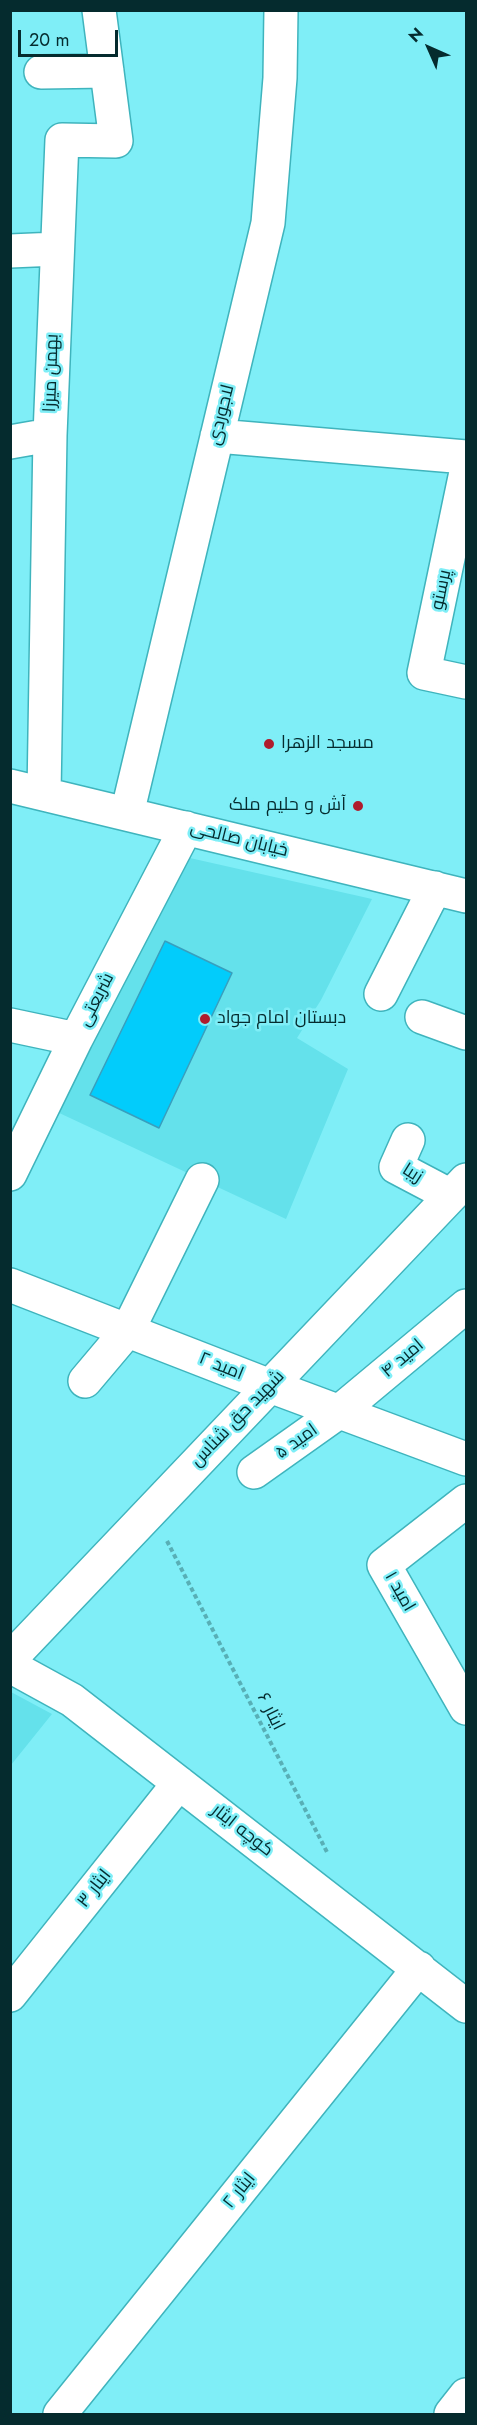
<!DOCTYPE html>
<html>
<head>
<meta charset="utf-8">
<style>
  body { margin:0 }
  #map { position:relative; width:477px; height:2425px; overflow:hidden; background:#7feef7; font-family:Jost,sans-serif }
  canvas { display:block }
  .frame { position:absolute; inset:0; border:12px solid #052b2e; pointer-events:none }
  .north { position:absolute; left:399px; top:18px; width:60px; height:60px; -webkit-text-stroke:4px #7feef7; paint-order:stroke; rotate:315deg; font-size:16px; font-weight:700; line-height:24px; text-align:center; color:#052b2e }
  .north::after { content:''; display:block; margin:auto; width:21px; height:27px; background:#052b2e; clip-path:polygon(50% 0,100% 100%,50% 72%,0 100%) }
  .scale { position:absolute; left:18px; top:30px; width:100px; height:27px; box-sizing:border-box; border:3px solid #052b2e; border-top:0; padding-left:8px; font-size:18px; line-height:21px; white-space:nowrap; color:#052b2e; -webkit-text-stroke:4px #7feef7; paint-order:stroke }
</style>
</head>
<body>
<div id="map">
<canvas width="477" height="2425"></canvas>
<div class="frame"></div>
<div class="north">N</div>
<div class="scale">20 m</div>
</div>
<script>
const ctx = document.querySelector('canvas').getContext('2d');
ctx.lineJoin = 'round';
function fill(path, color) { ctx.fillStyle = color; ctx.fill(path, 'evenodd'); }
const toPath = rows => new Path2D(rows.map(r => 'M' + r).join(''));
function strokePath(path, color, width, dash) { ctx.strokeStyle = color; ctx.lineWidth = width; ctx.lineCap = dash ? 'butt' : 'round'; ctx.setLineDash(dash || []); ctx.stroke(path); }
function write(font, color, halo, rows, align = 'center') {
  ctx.font = font + ' Jost,Cairo,sans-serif'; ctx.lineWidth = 5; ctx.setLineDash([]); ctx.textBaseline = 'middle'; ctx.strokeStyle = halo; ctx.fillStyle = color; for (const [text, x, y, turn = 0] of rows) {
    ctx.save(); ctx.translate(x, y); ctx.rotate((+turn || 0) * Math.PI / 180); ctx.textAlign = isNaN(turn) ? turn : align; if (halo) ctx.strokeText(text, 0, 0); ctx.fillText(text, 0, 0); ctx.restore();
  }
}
const built = toPath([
  [181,856,372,899,321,1000,297,1038,348,1069,286,1219,55,1111],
  [11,1692,52,1714,11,1765]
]);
const building = toPath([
  [165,941,232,973,159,1128,90,1095,165,941]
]);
const path = toPath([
  [167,1541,328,1854]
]);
const minor = toPath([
  [41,72,107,71],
  [10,251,57,249],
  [217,436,466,457],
  [10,442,50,435],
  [466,472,424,673,466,682],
  [10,786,466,896],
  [44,794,50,435,62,140,116,141,99,10],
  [127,814,268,223,280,78,281,10],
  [381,994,435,888],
  [422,1017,466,1033],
  [10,1025,76,1039],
  [408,1140,396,1167,451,1196],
  [10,1174,76,1039,186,828],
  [10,1285,270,1386,466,1459],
  [85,1381,128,1330,202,1180],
  [254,1472,340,1411,466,1306],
  [466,1501,384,1565,466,1708],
  [10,1659,466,1180],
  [10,1666,72,1700,466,2006],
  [10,1995,179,1783],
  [60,2414,419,1968],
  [451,2414,466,2395]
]);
const markers = [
  [269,744,6,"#af1c2c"],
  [358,806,6,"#af1c2c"],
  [205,1019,6,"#af1c2c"]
];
const streetNames = [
  ["بهمن میرزا",52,373,-88],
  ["لاجوردی",222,415,-76],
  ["پرستو",442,590,-78],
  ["خیابان صالحی",239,840,14],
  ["شریعتی",97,1000,-63],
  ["زیبا",412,1174,32],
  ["امید ۴",403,1359,-40],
  ["امید ۲",221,1367,22],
  ["شهید حق شناس",238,1419,-46],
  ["امید ۵",297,1442,-35],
  ["امید ۱",399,1592,60],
  ["ایثار ۶",270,1712,63],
  ["کوچه ایثار",242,1831,38],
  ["ایثار ۳",95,1889,-52],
  ["ایثار ۲",240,2191,-51]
];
const poiNames = [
  ["مسجد الزهرا",281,744],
  ["آش و حلیم ملک",346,806,"right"],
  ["دبستان امام جواد",217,1019]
];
fill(built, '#64e1eb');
fill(building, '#02ccfb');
strokePath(building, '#389fbe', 1.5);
strokePath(minor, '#3fb4bd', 36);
strokePath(path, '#58afb6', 4, [4.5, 3]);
strokePath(minor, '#fff', 33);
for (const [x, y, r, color] of markers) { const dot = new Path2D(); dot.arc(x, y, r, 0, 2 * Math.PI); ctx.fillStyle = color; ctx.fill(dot); strokePath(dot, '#7feef7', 2); }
write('18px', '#052b2e', '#7feef7', streetNames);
write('18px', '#052b2e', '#7feef7', poiNames, 'left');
</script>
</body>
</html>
